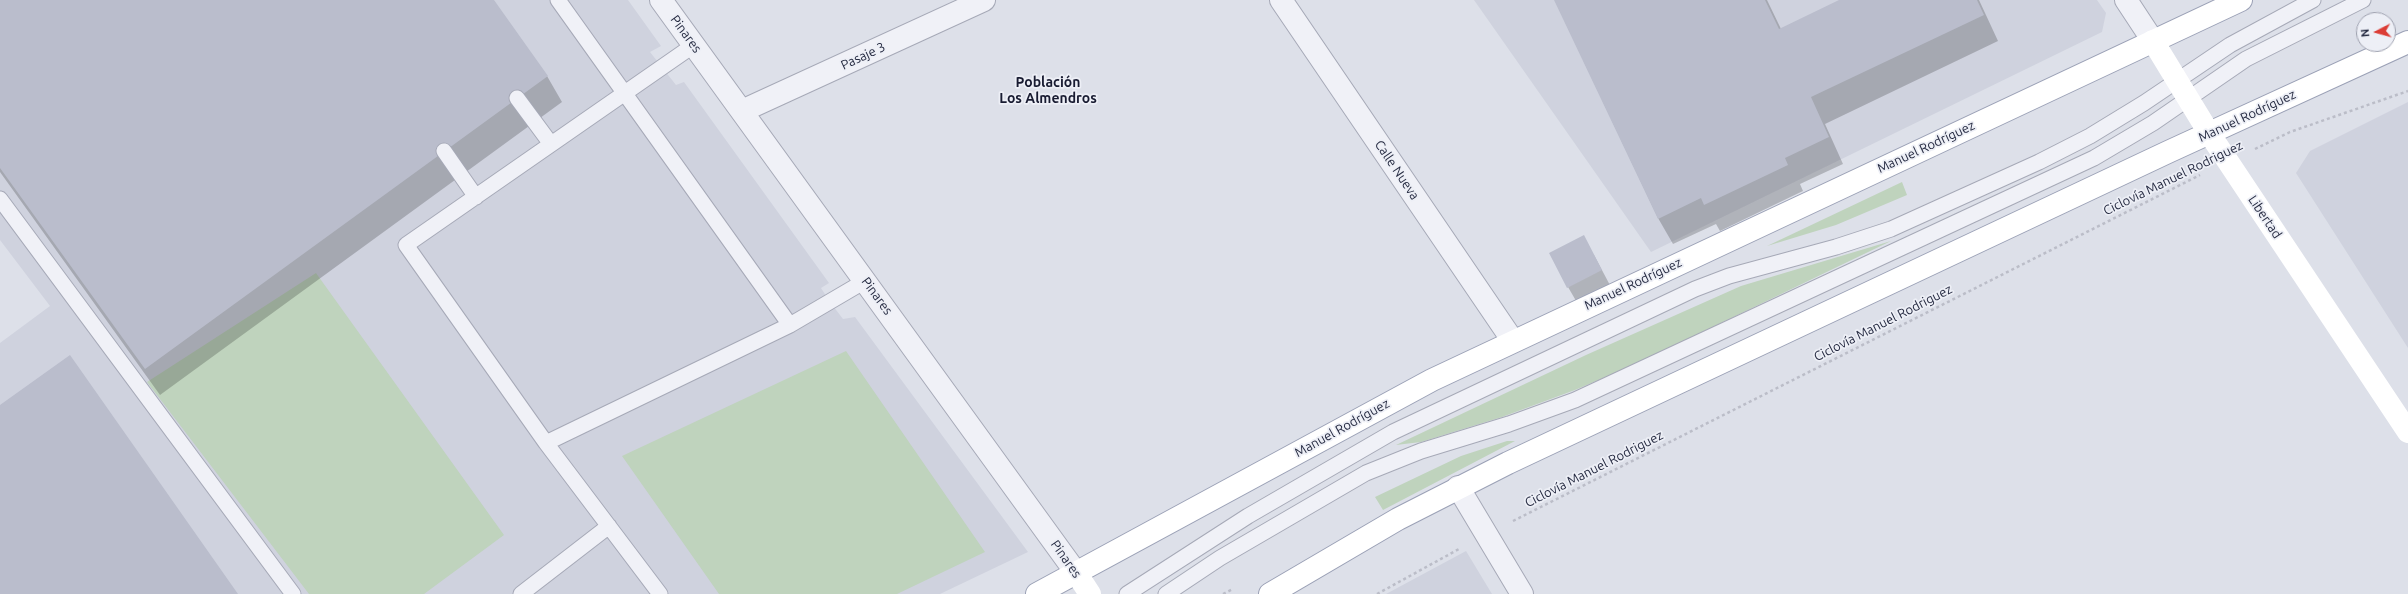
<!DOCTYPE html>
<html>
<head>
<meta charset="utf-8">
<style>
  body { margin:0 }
  #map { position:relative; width:2408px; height:594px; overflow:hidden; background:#dde0e9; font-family:Ubuntu,sans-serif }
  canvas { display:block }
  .north { position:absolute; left:2356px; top:12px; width:40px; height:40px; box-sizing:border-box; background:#edeff6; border:1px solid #9da0ae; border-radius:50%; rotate:264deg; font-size:11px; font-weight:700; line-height:16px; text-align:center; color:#252a41 }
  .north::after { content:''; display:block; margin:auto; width:14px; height:18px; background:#db3c35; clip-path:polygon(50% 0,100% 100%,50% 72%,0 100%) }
</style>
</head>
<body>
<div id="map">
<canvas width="2408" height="594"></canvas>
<div class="north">N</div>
</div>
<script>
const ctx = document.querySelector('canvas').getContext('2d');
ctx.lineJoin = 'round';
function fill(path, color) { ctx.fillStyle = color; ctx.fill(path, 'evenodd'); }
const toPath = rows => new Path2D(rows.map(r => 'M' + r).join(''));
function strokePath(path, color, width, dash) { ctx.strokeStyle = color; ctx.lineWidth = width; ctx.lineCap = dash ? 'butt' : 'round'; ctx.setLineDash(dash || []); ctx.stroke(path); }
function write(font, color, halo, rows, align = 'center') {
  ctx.font = font + ' Ubuntu,sans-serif'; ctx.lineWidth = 3.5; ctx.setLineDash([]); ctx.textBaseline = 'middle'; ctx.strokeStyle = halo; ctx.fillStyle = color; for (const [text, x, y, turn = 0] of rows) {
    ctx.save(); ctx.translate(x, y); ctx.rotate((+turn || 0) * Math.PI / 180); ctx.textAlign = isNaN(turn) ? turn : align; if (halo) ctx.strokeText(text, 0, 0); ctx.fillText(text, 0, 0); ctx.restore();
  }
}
const built = toPath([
  [0,0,628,0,661,46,650,52,676,85,684,82,829,283,821,288,830,302,843,319,855,317,1028,552,940,594,0,594,0,343,50,306,0,240],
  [1474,0,2097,0,2106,13,2102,32,1651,252],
  [2408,102,2408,348,2296,173,2310,151],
  [1466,551,1492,594,1386,594]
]);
const green = toPath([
  [1902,182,1907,195,1836,225,1767,246],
  [1891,241,1636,364,1575,390,1502,417,1421,442,1396,445,1586,355,1741,286],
  [316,273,504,535,424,594,309,594,147,382],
  [846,351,985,552,897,594,719,594,622,456],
  [1507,441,1515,441,1383,510,1375,497,1461,456]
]);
const shadow = toPath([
  [0,0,493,0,547,76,562,102,160,395,0,172],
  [1555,0,1767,0,1781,29,1841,0,1979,0,1998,41,1825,124,1843,164,1800,184,1803,191,1720,231,1716,224,1673,244,1658,218],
  [1594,255,1612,289,1579,306,1568,287]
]);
const building = toPath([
  [0,0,494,0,548,76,145,369,0,168],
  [1554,0,1765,0,1779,29,1839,0,1977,0,1984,15,1811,97,1829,137,1785,158,1788,165,1704,205,1701,198,1658,219],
  [1584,235,1602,270,1567,288,1549,253],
  [70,355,238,594,0,594,0,405]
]);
const path = toPath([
  [2255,149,2290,132,2408,91],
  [1513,521,2200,175],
  [1223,594,1233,589],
  [1377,594,1459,549]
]);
const lane = toPath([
  [558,0,790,325],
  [517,98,551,144],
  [444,151,476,197],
  [0,199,293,594],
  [546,443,790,325,865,281],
  [521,594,609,526],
  [660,594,546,443,406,245,694,45],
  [1127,594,1248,516,1393,432,1695,289,1729,276,1836,247,1891,229,2039,162,2090,136,2144,103,2230,45,2313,0],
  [1166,594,1220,558,1366,473,1421,451,1509,424,1575,400,2094,158,2153,123,2246,59,2363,0]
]);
const street = toPath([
  [661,0,1077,574],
  [1281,0,1513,341],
  [2126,0,2153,41],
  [742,111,984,0],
  [1458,487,1522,594]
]);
const secondary = toPath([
  [2153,41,2209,133,2408,432],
  [1077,574,1090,594]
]);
const primary = toPath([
  [1037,594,1432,380,2241,0],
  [1270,594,1398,519,1508,463,2168,152,2408,42]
]);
const streetNames = [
  ["Pinares",686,34,54],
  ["Pasaje 3",863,56,-25],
  ["Manuel Rodríguez",2247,116,-25],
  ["Manuel Rodríguez",1926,147,-25],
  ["Calle Nueva",1397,170,56],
  ["Ciclovía Manuel Rodriguez",2173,178,-26],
  ["Libertad",2265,217,56],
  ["Manuel Rodríguez",1633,284,-25],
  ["Pinares",877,296,54],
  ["Ciclovía Manuel Rodriguez",1883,323,-27],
  ["Manuel Rodríguez",1342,428,-29],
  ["Ciclovía Manuel Rodriguez",1594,469,-27],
  ["Pinares",1066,559,55]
];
const neighbourhoodNames = [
  ["Población",1048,82],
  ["Los Almendros",1048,98]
];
fill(built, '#cfd2de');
fill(green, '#bfd3bd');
fill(shadow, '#0003');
fill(building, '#babdcc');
strokePath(lane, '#a6a9b7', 17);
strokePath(street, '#a6a9b7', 24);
strokePath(primary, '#9ba1b6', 24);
strokePath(path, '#bbbdc8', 2.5, [3, 3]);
strokePath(lane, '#f0f1f7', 15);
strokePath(street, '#f0f1f7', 22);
strokePath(secondary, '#fff', 22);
strokePath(primary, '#fff', 22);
write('13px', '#252a41', '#edeff6', streetNames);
write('bold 14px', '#181b31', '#edeff6', neighbourhoodNames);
</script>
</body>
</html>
